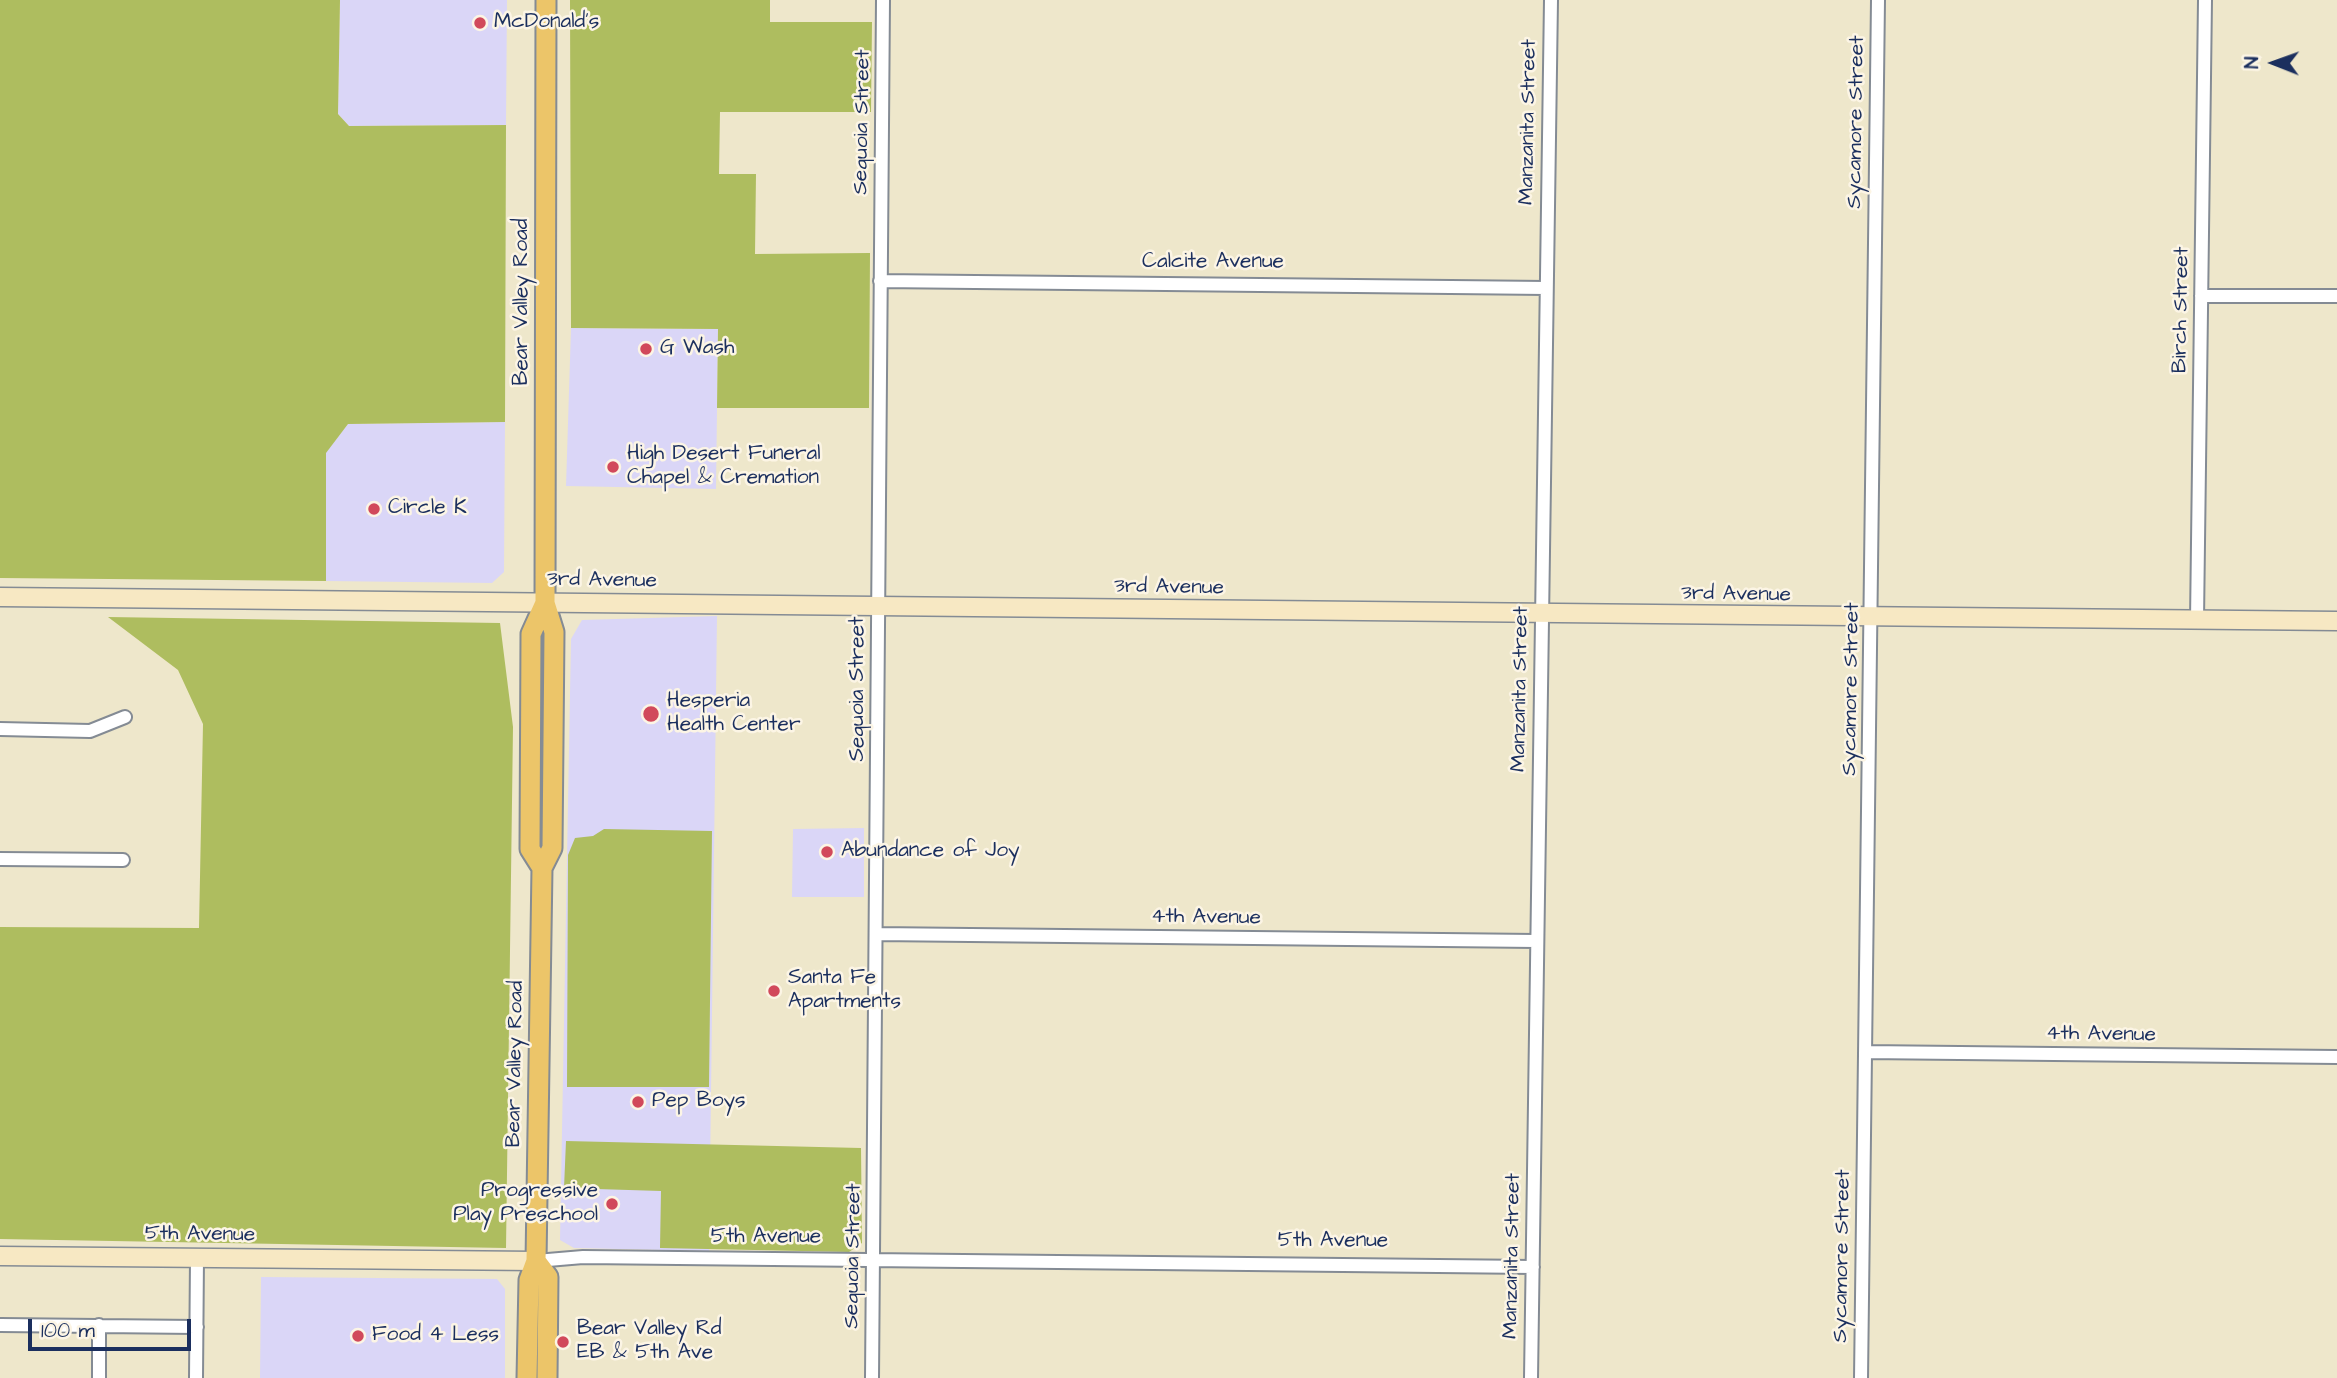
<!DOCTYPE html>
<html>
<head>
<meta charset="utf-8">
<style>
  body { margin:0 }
  #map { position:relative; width:2337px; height:1378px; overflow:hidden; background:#eee7cb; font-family:"Architects Daughter",sans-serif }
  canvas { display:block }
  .north { position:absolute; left:2239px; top:28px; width:70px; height:70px; -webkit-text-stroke:5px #fcf5e5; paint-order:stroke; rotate:271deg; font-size:19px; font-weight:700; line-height:28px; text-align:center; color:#1b2f5e }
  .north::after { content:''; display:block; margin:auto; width:24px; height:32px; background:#1b2f5e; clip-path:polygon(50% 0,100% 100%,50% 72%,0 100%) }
  .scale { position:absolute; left:28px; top:1319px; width:163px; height:32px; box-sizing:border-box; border:4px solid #1b2f5e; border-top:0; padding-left:9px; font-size:21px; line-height:24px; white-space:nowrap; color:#1b2f5e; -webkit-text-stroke:5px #fcf5e5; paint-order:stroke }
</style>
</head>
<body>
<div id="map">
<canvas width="2337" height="1378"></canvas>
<div class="north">N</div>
<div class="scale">100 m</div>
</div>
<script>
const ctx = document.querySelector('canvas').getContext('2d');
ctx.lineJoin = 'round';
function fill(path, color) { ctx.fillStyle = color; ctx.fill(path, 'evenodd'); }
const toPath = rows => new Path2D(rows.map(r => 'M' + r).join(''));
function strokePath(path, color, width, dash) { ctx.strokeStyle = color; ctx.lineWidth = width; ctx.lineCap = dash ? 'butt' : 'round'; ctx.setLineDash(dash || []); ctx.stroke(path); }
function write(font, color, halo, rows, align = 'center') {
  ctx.font = font + ' "Architects Daughter",sans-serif'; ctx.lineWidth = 5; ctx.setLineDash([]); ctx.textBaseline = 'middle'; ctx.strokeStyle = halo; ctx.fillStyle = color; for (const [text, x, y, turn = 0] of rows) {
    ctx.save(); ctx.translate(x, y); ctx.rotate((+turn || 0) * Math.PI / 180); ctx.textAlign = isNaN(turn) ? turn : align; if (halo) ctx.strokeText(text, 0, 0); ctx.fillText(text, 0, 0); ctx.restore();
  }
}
const built = toPath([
  [340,0,507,0,506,125,349,126,338,114],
  [571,328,718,329,716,489,566,486],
  [505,422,504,572,492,583,326,581,326,452,348,424],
  [717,616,709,1251,574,1248,560,1240,571,639,582,620],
  [864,828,864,897,792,897,793,829],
  [261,1277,497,1279,505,1289,505,1378,260,1378]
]);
const green = toPath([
  [0,0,340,0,338,114,349,126,506,125,505,422,348,424,326,453,326,581,0,578],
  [570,0,770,0,770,22,872,22,871,112,720,112,719,174,756,174,755,254,870,253,869,408,717,408,718,329,571,328],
  [108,617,500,623,513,727,506,1248,0,1239,0,927,199,928,203,724,178,670],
  [604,829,712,831,709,1087,567,1087,568,855,575,838,593,836],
  [566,1141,861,1148,862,1243,849,1252,660,1248,661,1191,564,1188]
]);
const street = toPath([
  [880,281,1546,288],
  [2201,296,2337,296],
  [2197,620,2205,0],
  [0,729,90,731,125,717],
  [0,859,123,860],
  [876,934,1536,941],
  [1865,1052,2337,1057],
  [536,1261,583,1257,1533,1267],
  [0,1325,197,1327],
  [99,1378,99,1325],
  [196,1378,197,1258],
  [872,1378,883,0],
  [1531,1378,1551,0],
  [1861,1378,1878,0]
]);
const secondary = toPath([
  [0,597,2337,621],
  [0,1256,536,1261]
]);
const primary = toPath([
  [542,868,530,849,531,634,545,603],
  [536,1261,548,1277,547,1378],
  [527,1378,529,1280,536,1261,542,868,552,848,554,632,545,603,546,0]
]);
const markers = [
  [480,23,7,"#d1495b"],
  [646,349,7,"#d1495b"],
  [613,467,7,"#d1495b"],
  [374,509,7,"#d1495b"],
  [651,714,9,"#d1495b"],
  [827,852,7,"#d1495b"],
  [774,991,7,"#d1495b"],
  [638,1102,7,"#d1495b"],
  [612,1204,7,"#d1495b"],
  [358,1336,7,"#d1495b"],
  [563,1342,7,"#d1495b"]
];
const poiNames = [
  ["McDonald's",494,23],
  ["G Wash",660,349],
  ["High Desert Funeral",627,455],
  ["Chapel & Cremation",627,479],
  ["Circle K",388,509],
  ["Hesperia",667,702],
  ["Health Center",667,726],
  ["Abundance of Joy",841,852],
  ["Santa Fe",788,979],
  ["Apartments",788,1003],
  ["Pep Boys",652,1102],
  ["Progressive",598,1192,"right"],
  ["Play Preschool",598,1216,"right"],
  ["Bear Valley Rd",577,1330],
  ["EB & 5th Ave",577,1354],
  ["Food 4 Less",372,1336]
];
const streetNames = [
  ["Sequoia Street",863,122,-89],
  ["Manzanita Street",1529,122,-89],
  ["Sycamore Street",1857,122,-89],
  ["Calcite Avenue",1213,263],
  ["Bear Valley Road",523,302,-90],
  ["Birch Street",2182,310,-89],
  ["3rd Avenue",602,581,1],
  ["3rd Avenue",1169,588,1],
  ["3rd Avenue",1736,595,1],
  ["Sequoia Street",859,689,-90],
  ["Manzanita Street",1521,689,-89],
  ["Sycamore Street",1852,689,-89],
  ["4th Avenue",1206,918,1],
  ["4th Avenue",2101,1035,1],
  ["Bear Valley Road",516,1064,-89],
  ["5th Avenue",200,1235,1],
  ["5th Avenue",766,1238],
  ["5th Avenue",1333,1242],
  ["Sequoia Street",854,1256,-89],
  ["Manzanita Street",1513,1256,-89],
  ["Sycamore Street",1843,1256,-89]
];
fill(built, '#dad6f7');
fill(green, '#aebd5f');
strokePath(street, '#848b94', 16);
strokePath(secondary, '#848b94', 21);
strokePath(primary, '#848b94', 23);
strokePath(street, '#fff', 12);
strokePath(secondary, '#f7e8c3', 18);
strokePath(primary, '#ecc569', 19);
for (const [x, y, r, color] of markers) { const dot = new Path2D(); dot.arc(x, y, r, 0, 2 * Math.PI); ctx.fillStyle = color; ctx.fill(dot); strokePath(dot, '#fcf5e5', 2.5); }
write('21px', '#1b2f5e', '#fcf5e5', poiNames, 'left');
write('21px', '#1b2f5e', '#fcf5e5', streetNames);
</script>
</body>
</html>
